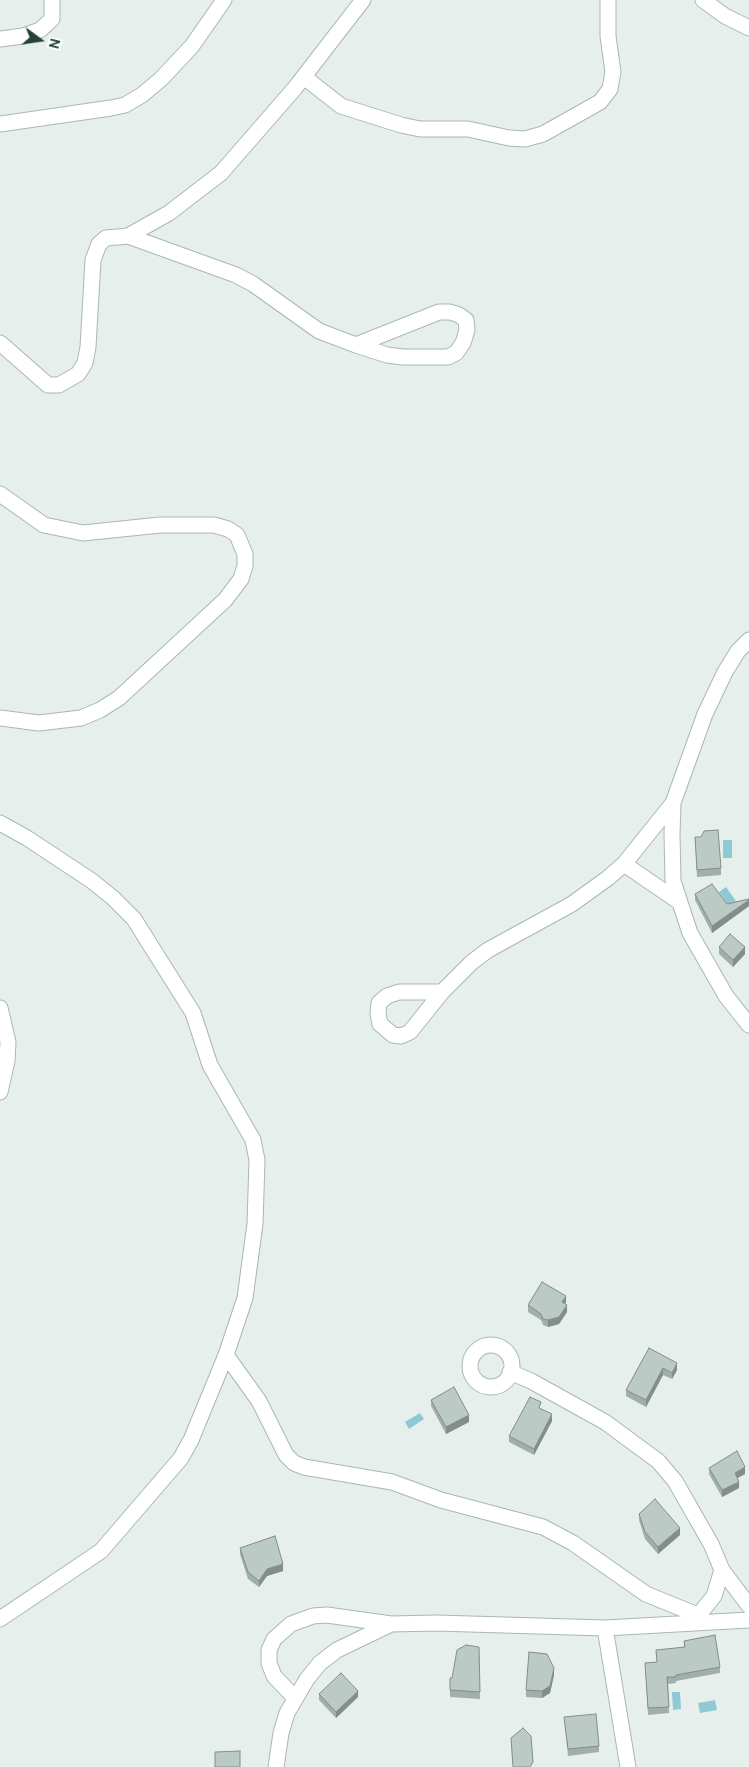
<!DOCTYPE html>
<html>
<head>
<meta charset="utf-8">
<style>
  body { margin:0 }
  #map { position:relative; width:749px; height:1767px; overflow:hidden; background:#e6efeb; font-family:Cabin,sans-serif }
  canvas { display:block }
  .north { position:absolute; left:15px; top:15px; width:50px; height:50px; -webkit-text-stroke:4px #f7fbf9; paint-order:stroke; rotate:104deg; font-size:14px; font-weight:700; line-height:20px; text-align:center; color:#24423a }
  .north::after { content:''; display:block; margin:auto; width:18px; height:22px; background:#24423a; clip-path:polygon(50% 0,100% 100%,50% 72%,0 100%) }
</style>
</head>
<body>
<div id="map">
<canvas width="749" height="1767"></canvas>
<div class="north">N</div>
</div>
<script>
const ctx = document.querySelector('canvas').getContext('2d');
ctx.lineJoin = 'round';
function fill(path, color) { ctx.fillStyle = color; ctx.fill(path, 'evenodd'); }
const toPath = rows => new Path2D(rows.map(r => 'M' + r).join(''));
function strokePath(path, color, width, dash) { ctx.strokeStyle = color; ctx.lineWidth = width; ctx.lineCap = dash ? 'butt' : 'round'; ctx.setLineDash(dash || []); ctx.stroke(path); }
const water = toPath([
  [723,840,732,840,732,858,723,858],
  [726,887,736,901,729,906,719,892],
  [420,1413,424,1419,409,1429,405,1422],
  [672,1692,680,1692,681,1709,673,1710],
  [715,1700,717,1710,700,1713,698,1703]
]);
const minor = toPath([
  [703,0,725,16,749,28],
  [0,39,23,36,40,30,52,19,52,0],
  [304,77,341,106,401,125,420,129,468,129,509,138,525,139,543,134,600,102,610,89,613,72,608,36,608,0],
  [0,124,111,108,125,105,142,95,161,79,192,46,224,0],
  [128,236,169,213,221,173,295,88,363,0],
  [0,343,48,385,59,385,78,374,85,363,88,347,93,260,99,244,106,238,128,236,236,275,253,284,319,331,356,345,387,355,403,357,448,357,456,353,463,343,467,330,466,320,459,315,450,312,439,312,356,345],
  [0,494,44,525,83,533,160,525,214,525,228,529,237,535,245,554,245,566,241,579,225,600,119,698,100,710,81,718,39,723,0,718],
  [749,640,738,651,725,672,705,714,673,803,672,834,673,881,690,933,726,996,749,1025],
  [0,823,27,838,92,881,113,898,134,919,193,1013,210,1065,253,1140,257,1160,255,1224,245,1298,226,1355,191,1440,181,1458,101,1551,0,1619],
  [624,864,678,901],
  [442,992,399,992,387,996,379,1003,378,1014,380,1024,393,1035,401,1036,410,1032,442,992,472,962,488,950,572,904,608,878,624,864,673,803],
  [0,1008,8,1042,7,1061,0,1092],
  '470 1366a21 21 0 1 1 42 0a21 21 0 1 1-42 0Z',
  [226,1355,259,1401,286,1455,294,1463,304,1467,392,1482,441,1500,543,1527,573,1543,646,1594,700,1616],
  [510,1372,531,1381,605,1422,658,1461,675,1481,711,1544,722,1570,749,1606],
  [693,1622,714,1596,722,1570],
  [605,1628,628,1767],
  [295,1698,274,1676,269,1663,269,1650,274,1639,291,1624,313,1616,327,1615,391,1624],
  [276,1767,281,1733,287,1713,307,1679,320,1663,337,1650,391,1624,436,1623,605,1628,749,1620]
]);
const wall = toPath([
  [695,837,701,837,721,868,721,875,697,877],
  [695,894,727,904,749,899,749,906,712,933,695,900],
  [719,947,745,954,733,967,719,954],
  [566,1302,565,1304,567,1312,559,1324,548,1327,543,1325,541,1320,528,1312,528,1305],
  [649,1348,677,1370,672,1379,663,1375,646,1407,626,1396,626,1390],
  [431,1400,469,1422,446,1434,431,1406],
  [541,1409,552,1421,534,1455,509,1442,509,1436],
  [709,1468,745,1474,738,1478,739,1488,722,1497,709,1474],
  [639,1514,680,1535,658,1554,645,1539,639,1520],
  [240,1548,283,1571,267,1576,259,1587,248,1579,240,1554],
  [684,1641,720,1667,720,1673,676,1681,676,1683,668,1684,669,1713,648,1715,645,1663,657,1662,656,1650,684,1647],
  [479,1647,480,1699,450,1697,450,1678,452,1678],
  [554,1675,550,1693,542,1698,526,1697,526,1690],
  [319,1694,358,1697,336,1718,319,1700],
  [564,1717,599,1746,599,1752,568,1756]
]);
const shadedWall = toPath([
  [749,900,749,906,712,933,712,926],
  [745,947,745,954,733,967,733,960],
  [566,1296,566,1302,562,1308,562,1302],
  [567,1305,567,1312,559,1324,548,1327,548,1320],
  [677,1363,677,1370,672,1379,672,1373],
  [663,1368,663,1375,646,1407,646,1400],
  [552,1414,552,1421,534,1455,534,1449],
  [469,1415,469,1422,446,1434,446,1427],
  [745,1467,745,1474,735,1479,735,1473],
  [739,1482,739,1488,722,1497,722,1490],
  [680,1528,680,1535,658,1554,658,1547],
  [283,1564,283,1571,267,1576,259,1587,259,1581,267,1569],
  [554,1668,554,1675,550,1693,542,1698,542,1691],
  [358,1691,358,1697,336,1718,336,1712]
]);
const building = toPath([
  [718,830,721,868,697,870,695,837,701,837,704,831,718,830],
  [712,884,727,904,749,899,749,900,712,926,695,894,712,884],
  [730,934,745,947,733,960,719,947,730,934],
  [542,1282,566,1296,562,1302,567,1305,559,1317,548,1320,543,1319,541,1314,528,1305,542,1282],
  [649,1348,677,1363,672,1373,663,1368,646,1400,626,1390,649,1348],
  [454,1387,469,1415,446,1427,431,1400,454,1387],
  [530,1397,541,1402,539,1408,552,1414,534,1449,509,1436,530,1397],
  [737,1451,745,1467,735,1473,739,1482,722,1490,709,1468,737,1451],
  [655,1499,680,1528,658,1547,645,1532,639,1514,655,1499],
  [275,1536,283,1564,267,1569,259,1581,248,1572,240,1548,275,1536],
  [715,1635,720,1667,676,1675,676,1677,667,1677,669,1707,648,1708,645,1663,657,1662,656,1650,685,1647,684,1641,715,1635],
  [466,1645,479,1647,480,1692,450,1690,450,1678,452,1678,457,1650,466,1645],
  [529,1652,547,1654,554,1668,550,1686,542,1691,526,1690,529,1652],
  [341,1673,358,1691,336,1712,319,1694,341,1673],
  [596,1714,599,1746,568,1749,564,1717,596,1714],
  [523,1728,531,1736,533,1762,530,1767,513,1767,511,1738,523,1728],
  [240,1751,240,1767,215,1767,215,1752,240,1751]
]);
fill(water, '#8ec9d4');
strokePath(minor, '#a8b8b2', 17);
strokePath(minor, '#fff', 15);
fill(wall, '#a1aea9');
fill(shadedWall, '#838d89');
fill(building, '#bbcac4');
strokePath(building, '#838d89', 1);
</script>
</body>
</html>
